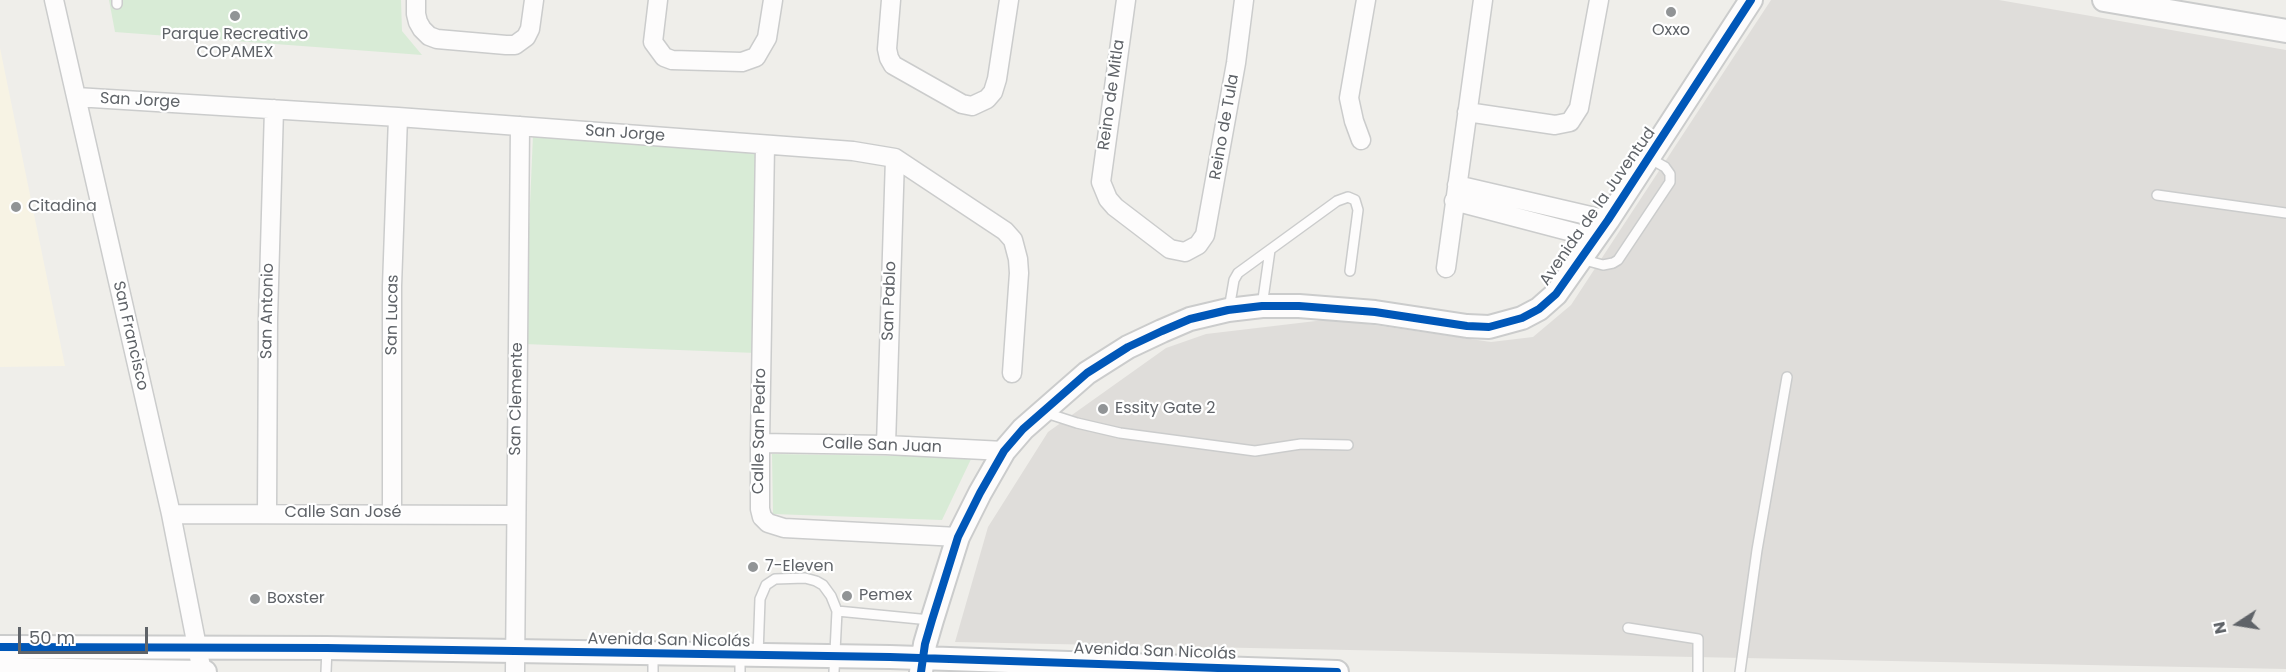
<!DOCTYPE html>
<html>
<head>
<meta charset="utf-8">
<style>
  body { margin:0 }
  #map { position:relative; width:2286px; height:672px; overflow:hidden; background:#efeeea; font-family:Poppins,sans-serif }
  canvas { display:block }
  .north { position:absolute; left:2208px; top:594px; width:60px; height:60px; -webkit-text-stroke:4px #fff; paint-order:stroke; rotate:258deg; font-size:16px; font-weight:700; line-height:24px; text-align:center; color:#5f6368 }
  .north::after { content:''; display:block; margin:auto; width:21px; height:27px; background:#5f6368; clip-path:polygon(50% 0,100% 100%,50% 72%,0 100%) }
  .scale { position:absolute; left:18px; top:627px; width:130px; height:27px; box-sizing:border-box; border:3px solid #5f6368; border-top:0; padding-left:8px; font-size:18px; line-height:21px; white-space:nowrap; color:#5f6368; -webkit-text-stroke:4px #fff; paint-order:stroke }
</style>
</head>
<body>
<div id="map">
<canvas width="2286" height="672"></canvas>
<div class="north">N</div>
<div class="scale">50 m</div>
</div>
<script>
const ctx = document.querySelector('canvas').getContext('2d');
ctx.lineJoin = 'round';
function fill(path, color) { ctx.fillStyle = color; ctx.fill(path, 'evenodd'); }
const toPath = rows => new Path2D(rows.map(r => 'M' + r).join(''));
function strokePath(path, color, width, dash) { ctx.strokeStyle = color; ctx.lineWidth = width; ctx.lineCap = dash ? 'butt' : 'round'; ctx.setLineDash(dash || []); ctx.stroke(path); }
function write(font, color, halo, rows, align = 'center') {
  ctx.font = font + ' Poppins,sans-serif'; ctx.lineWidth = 4.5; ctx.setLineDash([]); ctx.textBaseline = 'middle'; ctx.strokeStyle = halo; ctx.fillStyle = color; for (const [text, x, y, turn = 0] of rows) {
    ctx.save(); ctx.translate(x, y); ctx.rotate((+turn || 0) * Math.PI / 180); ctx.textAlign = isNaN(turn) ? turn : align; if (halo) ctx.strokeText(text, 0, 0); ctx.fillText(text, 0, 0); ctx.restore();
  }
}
const commercial = toPath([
  [0,48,65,366,0,367]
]);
const industrial = toPath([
  [1771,0,1999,0,2286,50,2286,669,955,642,988,527,1048,432,1166,348,1206,334,1333,319,1491,342,1533,337,1571,305]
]);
const green = toPath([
  [109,0,401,0,402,31,422,55,115,32],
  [533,135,757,150,756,353,524,344],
  [772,454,972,457,942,520,773,514]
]);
const service = toPath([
  [117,0,117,4],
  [2157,195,2286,213],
  [1581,259,1603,265,1613,263,1618,260,1670,182,1670,174,1665,167,1649,158],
  [1262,306,1270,250],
  [1229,309,1234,280,1238,273,1337,201,1348,197,1355,200,1358,210,1350,271],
  [1043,412,1077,423,1120,433,1255,451,1301,444,1348,445],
  [837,611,930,620],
  [1628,628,1698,639,1698,672],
  [758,655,760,599,766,585,775,579,805,578,816,581,823,585,831,596,837,611,834,672],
  [740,656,740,672],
  [326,672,327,648],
  [653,672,653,654],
  [1740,672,1757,550,1787,377]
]);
const minor = toPath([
  [54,0,171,514,202,672],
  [416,0,416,14,418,22,422,29,429,36,437,39,506,45,515,45,526,37,530,29,534,0],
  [658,0,653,42,664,57,672,60,742,62,756,57,767,38,773,0],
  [891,0,887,49,889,58,893,65,962,104,972,106,987,99,993,92,997,79,1009,0],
  [1126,0,1101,182,1108,199,1115,207,1170,249,1185,252,1198,245,1205,235,1236,63,1244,0],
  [76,97,398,117,853,151,895,158,1005,231,1013,240,1018,259,1019,273,1012,373],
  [1467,112,1555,125,1570,122,1579,108,1599,0],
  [1361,140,1354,121,1349,98,1366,0],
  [765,145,760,443,760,509,762,517,768,523,784,528,958,537],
  [1457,185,1608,220],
  [1454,201,1595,238],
  [1446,268,1483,0],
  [760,443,886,445,1004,451],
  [886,445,895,158],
  [267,513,268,318,274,109],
  [171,514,515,515],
  [392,514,392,286,398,117],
  [515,672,520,126]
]);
const tertiary = toPath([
  [2104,0,2286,31],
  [0,647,327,648,890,657,1337,672],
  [0,669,205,672],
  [921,672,925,644,932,620,958,537,980,493,1004,451,1023,429,1087,373,1128,347,1162,331,1190,319,1228,310,1262,306,1299,306,1375,312,1467,326,1489,327,1522,318,1539,309,1556,294,1608,220,1751,0]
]);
const cycleway = toPath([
  [0,647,327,648,890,657,1337,672],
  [921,672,925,644,932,620,958,537,980,493,1004,451,1023,429,1087,373,1128,347,1162,331,1190,319,1228,310,1262,306,1299,306,1375,312,1467,326,1489,327,1522,318,1539,309,1556,294,1608,220,1751,0]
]);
const markers = [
  [1671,12,6,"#919496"],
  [235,16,6,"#919496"],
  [16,207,6,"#919496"],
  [1103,409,6,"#919496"],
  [753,567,6,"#919496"],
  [847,596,6,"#919496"],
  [255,599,6,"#919496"]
];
const poiNames = [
  ["Oxxo",1671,31,"center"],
  ["Parque Recreativo",235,35,"center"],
  ["COPAMEX",235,53,"center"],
  ["Citadina",28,207],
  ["Essity Gate 2",1115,409],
  ["7-Eleven",765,567],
  ["Pemex",859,596],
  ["Boxster",267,599]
];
const streetNames = [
  ["Reino de Mitla",1112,95,-82],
  ["San Jorge",140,101,3],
  ["Reino de Tula",1225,127,-80],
  ["San Jorge",625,134,4],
  ["Avenida de la Juventud",1598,207,-55],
  ["San Pablo",890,301,-88],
  ["San Antonio",268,311,-89],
  ["San Lucas",393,315,-89],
  ["San Francisco",130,336,77],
  ["San Clemente",517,399,-89],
  ["Calle San Pedro",760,431,-89],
  ["Calle San Juan",882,446,2],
  ["Calle San José",343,513],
  ["Avenida San Nicolás",669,641,1],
  ["Avenida San Nicolás",1155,652,2]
];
fill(commercial, '#f7f3e4');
fill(industrial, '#dfddda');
fill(green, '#d8ebd6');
strokePath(service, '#cbcccc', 12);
strokePath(minor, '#cbcccc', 21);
strokePath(tertiary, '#cbcccc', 26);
strokePath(service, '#fdfcfc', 9);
strokePath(minor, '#fdfcfc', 18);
strokePath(tertiary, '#fdfcfc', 22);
strokePath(cycleway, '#0057b8', 8);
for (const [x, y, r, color] of markers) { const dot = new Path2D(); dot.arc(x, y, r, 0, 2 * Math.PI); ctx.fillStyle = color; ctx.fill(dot); strokePath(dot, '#fff', 2); }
write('16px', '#5f6368', '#fff', poiNames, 'left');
write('16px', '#5f6368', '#fff', streetNames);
</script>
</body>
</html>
